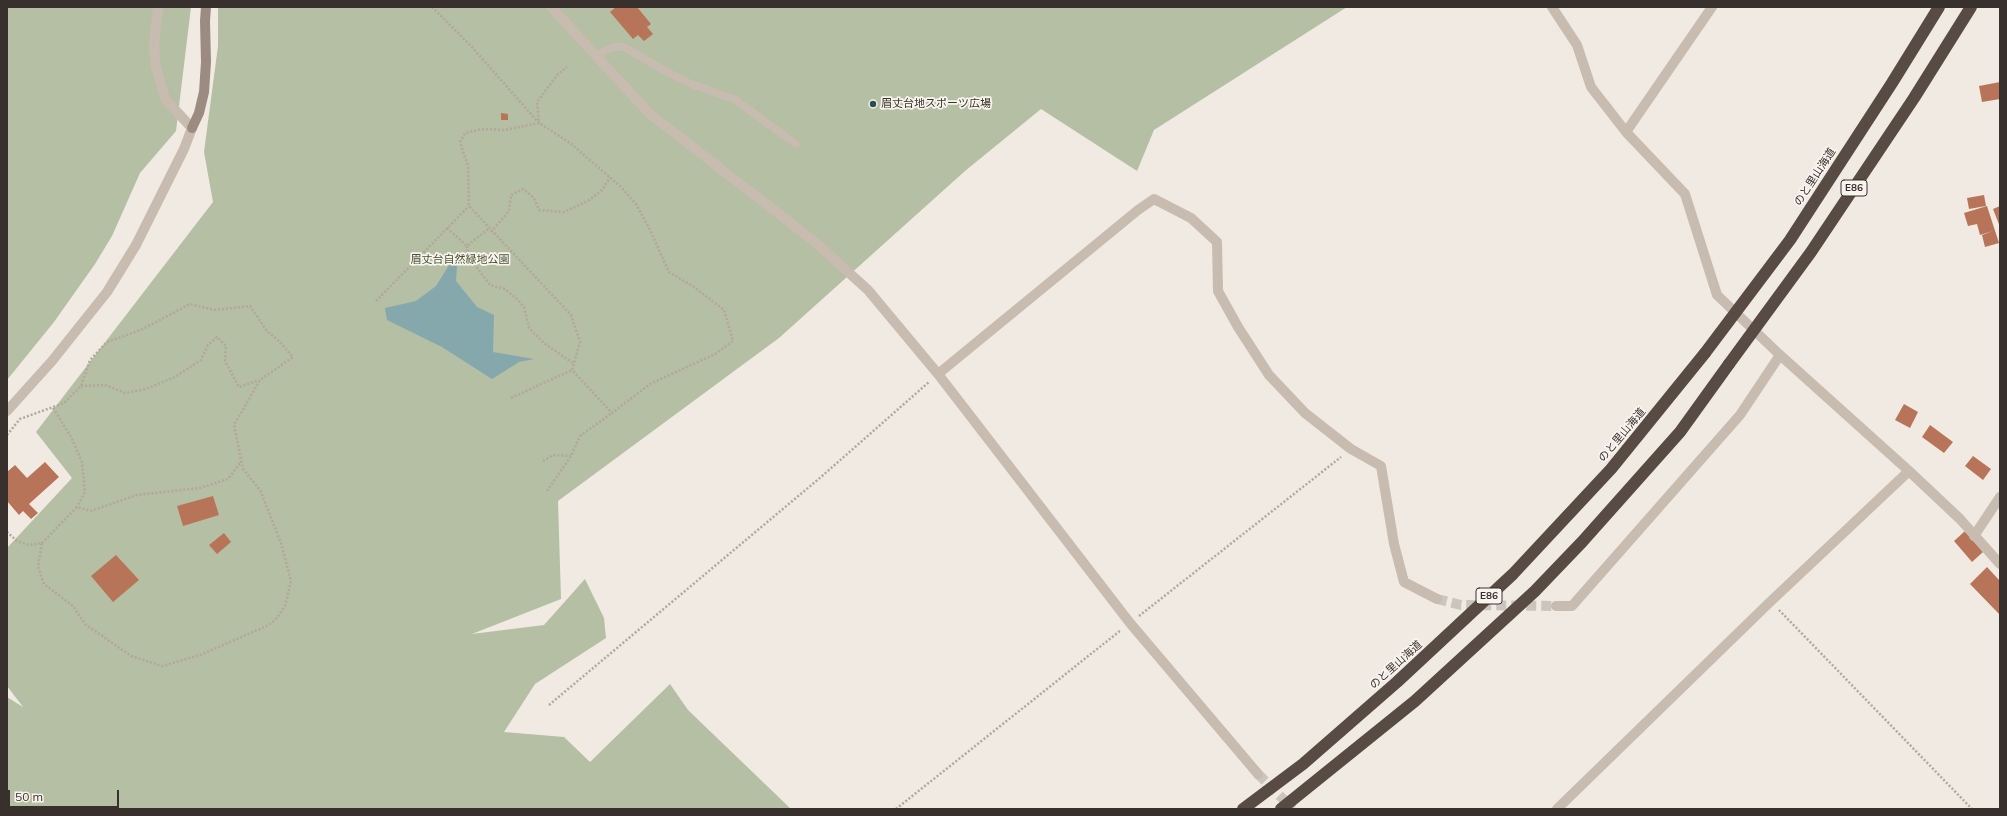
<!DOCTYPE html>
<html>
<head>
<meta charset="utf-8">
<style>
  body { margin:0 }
  #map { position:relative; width:2007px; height:816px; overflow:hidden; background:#f1eae2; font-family:Mulish,sans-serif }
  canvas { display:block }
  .frame { position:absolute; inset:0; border:8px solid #38302c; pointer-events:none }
  .scale { position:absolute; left:8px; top:790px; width:111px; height:18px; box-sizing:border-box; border:2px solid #38302c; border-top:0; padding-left:5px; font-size:12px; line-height:14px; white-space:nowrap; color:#38302c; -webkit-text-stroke:3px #f9f4ee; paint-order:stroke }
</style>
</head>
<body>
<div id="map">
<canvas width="2007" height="816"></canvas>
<div class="frame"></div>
<div class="scale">50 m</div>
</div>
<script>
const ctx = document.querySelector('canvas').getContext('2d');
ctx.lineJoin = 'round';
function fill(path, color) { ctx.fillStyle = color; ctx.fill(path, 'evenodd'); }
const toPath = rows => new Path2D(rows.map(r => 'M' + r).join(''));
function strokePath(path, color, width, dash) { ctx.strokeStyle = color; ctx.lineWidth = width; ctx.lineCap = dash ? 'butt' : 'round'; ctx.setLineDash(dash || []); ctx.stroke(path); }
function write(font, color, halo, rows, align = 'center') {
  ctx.font = font + ' Mulish,"Noto Sans JP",sans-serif'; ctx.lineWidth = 3.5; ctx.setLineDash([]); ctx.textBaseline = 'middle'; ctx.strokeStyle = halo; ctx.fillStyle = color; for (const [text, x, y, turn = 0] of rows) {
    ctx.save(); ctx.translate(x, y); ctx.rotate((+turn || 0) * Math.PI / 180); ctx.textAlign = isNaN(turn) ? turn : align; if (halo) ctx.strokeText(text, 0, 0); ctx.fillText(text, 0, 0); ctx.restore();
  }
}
const green = toPath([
  [7,7,191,7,176,131,140,173,112,236,95,264,54,322,7,380],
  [218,7,1347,7,1154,130,1137,171,1041,109,965,171,779,338,558,501,561,599,472,634,544,625,585,579,604,618,606,638,535,684,504,732,564,737,590,762,670,684,688,710,791,809,7,809,7,697,23,707,7,686,7,548,72,478,36,432,213,202,204,152,218,46]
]);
const water = toPath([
  [458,251,456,281,477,307,494,315,493,352,534,359,519,362,492,379,442,347,387,320,385,308,416,301,436,286]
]);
const building = toPath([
  [616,7,637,7,651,24,647,27,653,34,644,41,638,35,633,39,610,12],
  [2000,82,2000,99,1982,102,1979,86],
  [501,113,508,114,508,120,501,120],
  [1984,195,1986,206,1969,209,1967,198],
  [1987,206,1999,243,1985,247,1982,235,1993,231,1980,235,1977,224,1968,226,1964,213],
  [2000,206,2000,227,1993,209],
  [1904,404,1918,412,1910,428,1895,420],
  [1930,425,1953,442,1944,453,1922,437],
  [1973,456,1991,469,1983,480,1965,466],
  [45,462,59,477,29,504,38,513,31,519,23,511,19,515,7,501,7,472,15,465,27,478],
  [213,496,219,515,183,526,177,506],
  [1965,531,1983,552,1972,562,1954,541],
  [224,533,231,542,217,554,209,545],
  [116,555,139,580,113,602,91,576],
  [1987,567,2000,581,2000,615,1970,584]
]);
const streetTunnel = toPath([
  [1437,599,1461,605,1556,606],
  [1258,774,1293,809]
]);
const path = toPath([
  [432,7,471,46,539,123,570,143,621,187,636,204,650,230,669,272,694,287,724,310,733,341,715,354,650,384,612,413,572,370,580,342,571,315,469,206,468,166,460,142,465,133,482,129,505,130,539,123,537,102,558,74,567,67],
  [447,228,467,246,488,229],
  [491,232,509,211,511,195,523,189,534,198,539,210,564,212,588,201,603,189,610,177],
  [467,246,468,256,490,285,505,289,518,300,524,307,529,328,544,343,574,364],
  [376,301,469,206],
  [81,386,105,385,125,393,146,389,175,377,201,360,208,345,217,337,226,346,225,361,239,387,259,380],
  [511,398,572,370],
  [53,408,71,437,82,462,85,492,77,507],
  [7,435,20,419,64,403,81,386,90,360,107,342,141,330,190,304,214,310,250,306,267,331,279,341,293,357,260,380,234,425,243,469,260,490,281,543,291,581,285,606,277,618,269,625,200,655,162,666,131,656,85,624,73,606,44,584,38,567,42,543,29,545,17,541,7,532],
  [543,461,553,455,571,456],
  [547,491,571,456,580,436,612,413],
  [42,543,77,507,91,511,137,495,200,488,228,479,241,462],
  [1779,610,1972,809],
  [1139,616,1341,457],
  [549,705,821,477,929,382],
  [896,809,1121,630]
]);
const lane = toPath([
  [596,55,613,47,624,47,669,73,691,84,734,99,796,144]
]);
const street = toPath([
  [551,7,650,114,815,242,868,290,938,374,1130,623,1258,774],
  [1552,7,1577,45,1591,87,1626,132,1685,194,1717,295,1780,355,1909,471,1960,519,2000,564],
  [1626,132,1712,7],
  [938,374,1138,210,1154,199,1191,218,1217,242,1218,291,1238,327,1269,375,1305,413,1351,449,1381,466,1394,544,1404,582,1437,599],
  [7,411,52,361,107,292,136,245,184,149,192,128,165,99,156,67,154,44,158,7],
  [1974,536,2000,497],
  [1556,606,1572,606,1740,415,1780,355],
  [1557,809,1770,602,1909,471]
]);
const secondary = toPath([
  [192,128,199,113,204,92,206,62,205,21,206,7]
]);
const highway = toPath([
  [1243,809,1303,764,1397,682,1513,574,1611,469,1705,353],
  [1281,809,1415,701,1535,591,1582,542,1680,432,1729,364]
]);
const highwayBridge = toPath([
  [1705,353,1790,240,1892,83,1939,7],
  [1729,364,1811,252,1914,98,1971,7]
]);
const markers = [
  [873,104,4,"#265055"]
];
const shields = [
  [1854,188,26],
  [1489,596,26]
];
const shieldNames = [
  ["E86",1854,188],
  ["E86",1489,596]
];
const poiNames = [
  ["眉丈台地スポーツ広場",881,104]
];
const streetNames = [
  ["のと里山海道",1815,177,-57],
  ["のと里山海道",1622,435,-50],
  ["のと里山海道",1396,665,-42]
];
const parkNames = [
  ["眉丈台自然緑地公園",460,260]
];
fill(green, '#b4bfa3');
fill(water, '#84a8ab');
fill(building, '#b87459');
strokePath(streetTunnel, '#ccc5be', 10, [10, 5]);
strokePath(path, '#b4a699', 2.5, [2, 2]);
strokePath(lane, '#c8bbaf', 8);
strokePath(street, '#c8bbaf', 10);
strokePath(secondary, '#9c8b80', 10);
strokePath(highway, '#574b44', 12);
strokePath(highwayBridge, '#574b44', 12);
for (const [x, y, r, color] of markers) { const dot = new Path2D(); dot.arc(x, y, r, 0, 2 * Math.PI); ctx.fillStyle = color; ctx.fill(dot); strokePath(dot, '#f9f4ee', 1.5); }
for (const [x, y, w] of shields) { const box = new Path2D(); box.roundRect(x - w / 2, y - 8, w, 16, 3); ctx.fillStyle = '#f9f4ee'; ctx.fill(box); strokePath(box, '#38302c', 1); }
write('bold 10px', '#38302c', null, shieldNames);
write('11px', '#38302c', '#f9f4ee', poiNames, 'left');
write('11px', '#38302c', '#f9f4ee', streetNames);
write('11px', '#465333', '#f9f4ee', parkNames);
</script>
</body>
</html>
